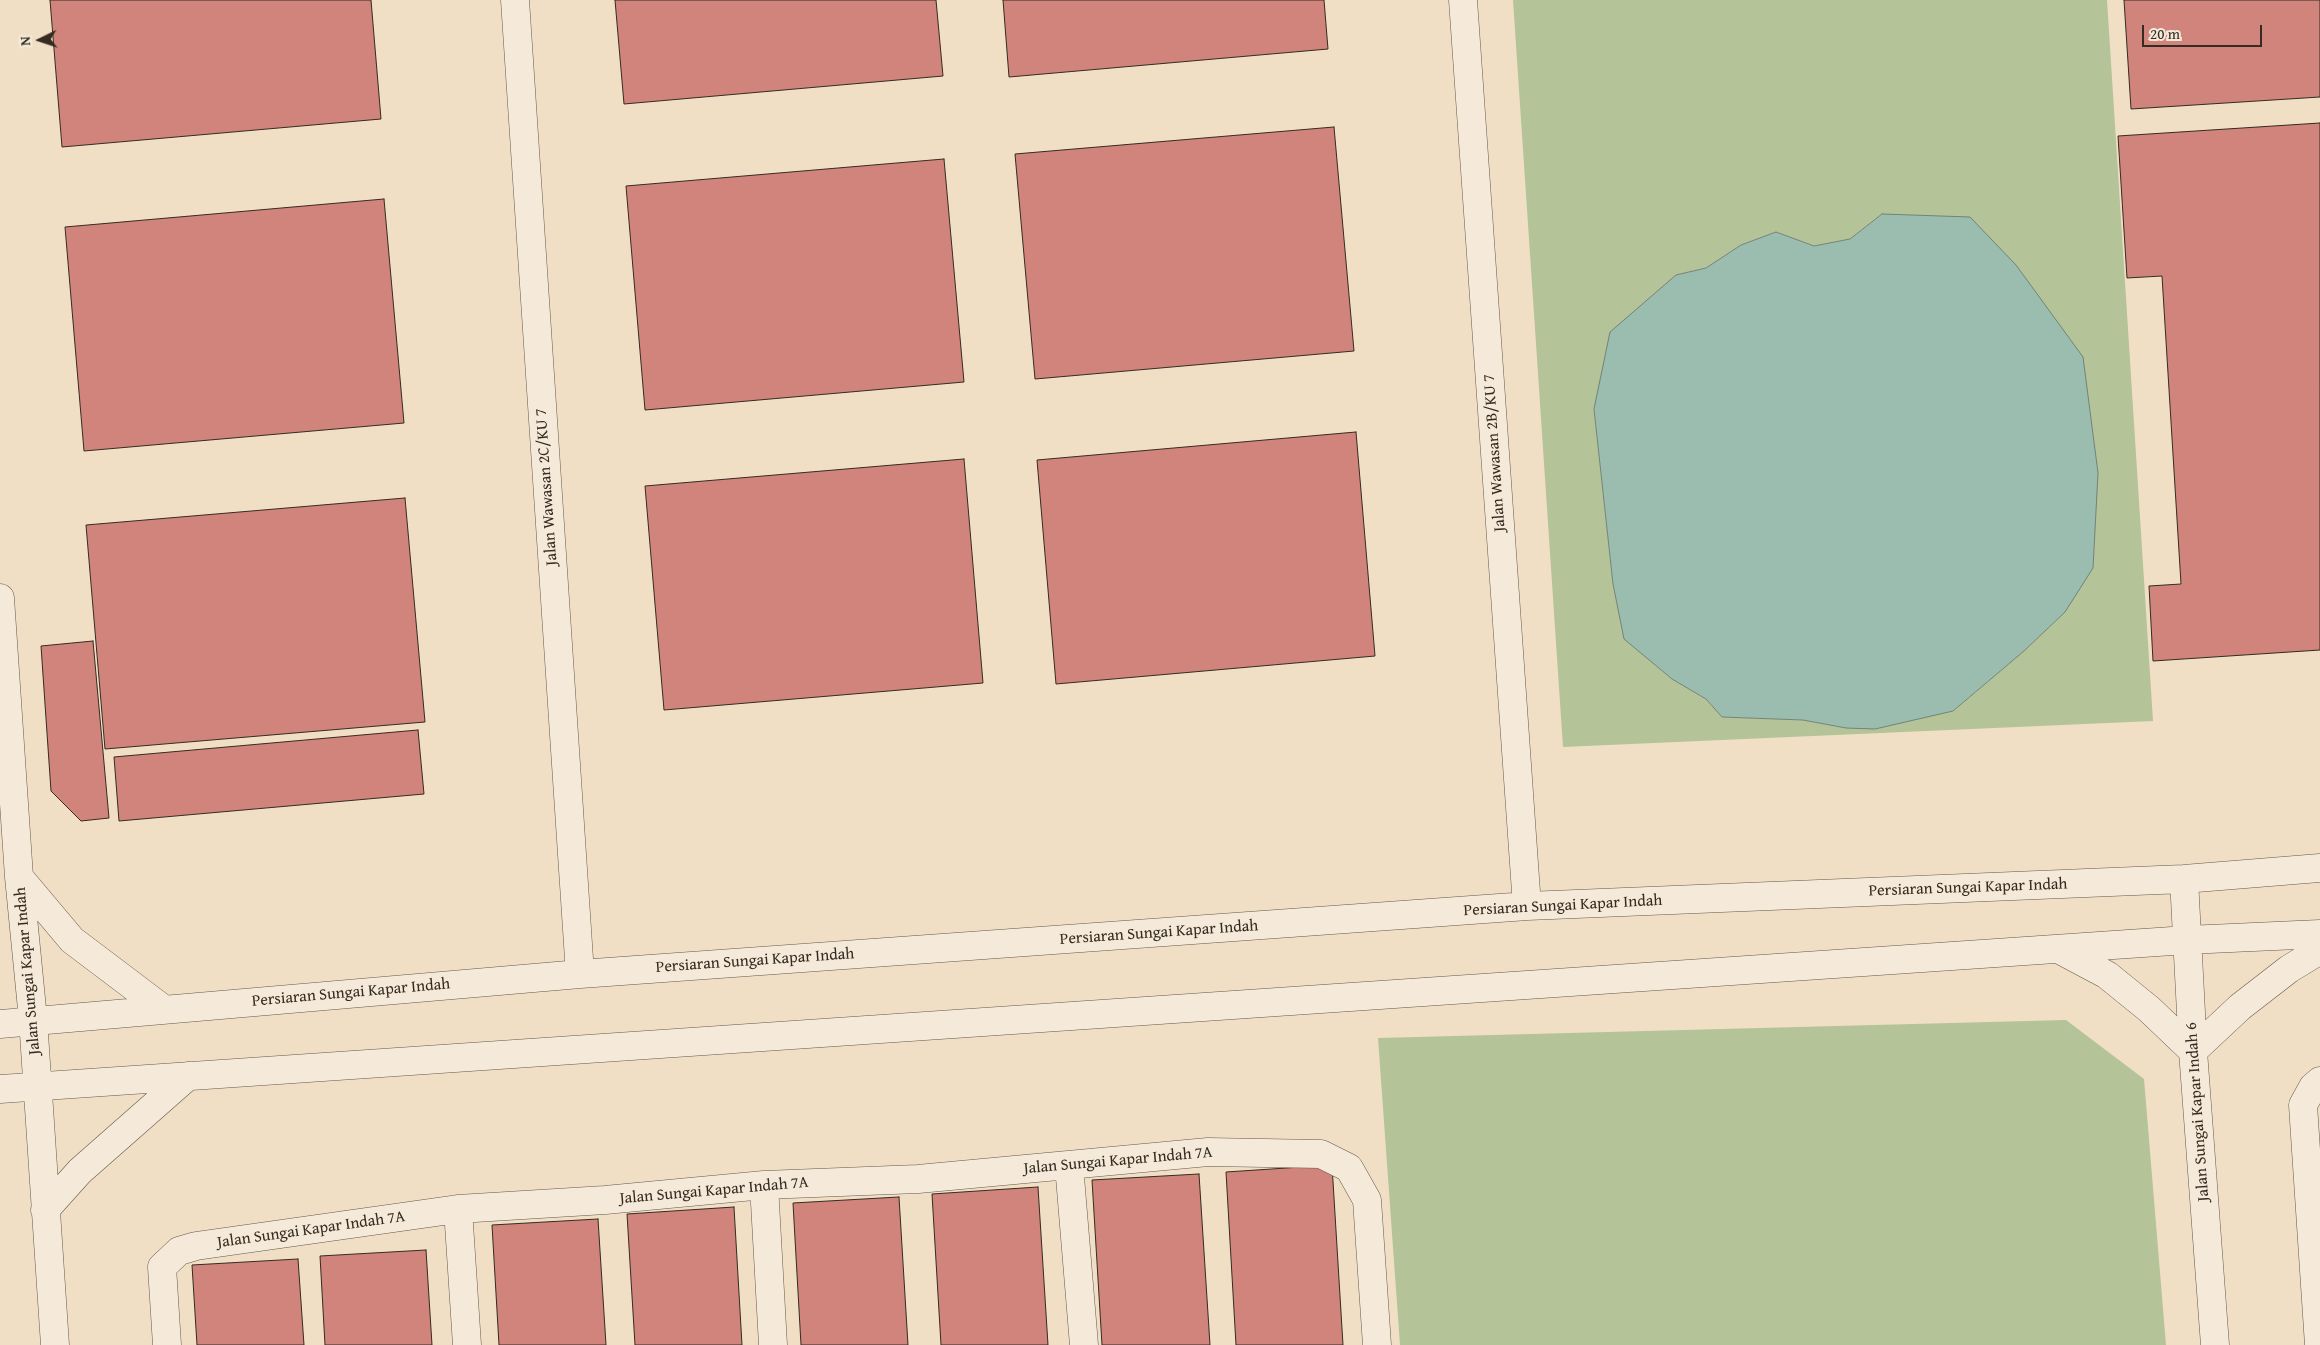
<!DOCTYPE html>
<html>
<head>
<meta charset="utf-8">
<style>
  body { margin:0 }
  #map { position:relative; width:2320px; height:1345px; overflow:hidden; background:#f0dfc5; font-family:"Gentium Book Plus",serif }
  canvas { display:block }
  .north { position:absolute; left:15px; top:15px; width:50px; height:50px; -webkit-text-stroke:4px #f5ead9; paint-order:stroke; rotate:266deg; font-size:14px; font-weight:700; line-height:20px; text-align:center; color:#342b22 }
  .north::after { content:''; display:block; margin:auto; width:18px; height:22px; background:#342b22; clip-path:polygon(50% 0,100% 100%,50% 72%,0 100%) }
  .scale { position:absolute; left:2142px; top:25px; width:120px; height:22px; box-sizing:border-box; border:2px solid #342b22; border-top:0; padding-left:6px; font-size:15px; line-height:18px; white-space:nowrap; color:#342b22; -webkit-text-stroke:4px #f5ead9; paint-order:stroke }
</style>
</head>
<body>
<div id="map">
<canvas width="2320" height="1345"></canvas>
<div class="north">N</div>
<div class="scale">20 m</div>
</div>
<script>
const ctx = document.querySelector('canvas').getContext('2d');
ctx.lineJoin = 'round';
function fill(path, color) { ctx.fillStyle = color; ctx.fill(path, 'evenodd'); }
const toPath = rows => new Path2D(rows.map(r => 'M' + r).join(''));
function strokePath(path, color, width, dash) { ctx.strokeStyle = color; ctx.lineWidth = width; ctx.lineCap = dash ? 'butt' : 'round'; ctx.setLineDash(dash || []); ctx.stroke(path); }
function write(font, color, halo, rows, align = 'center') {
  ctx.font = font + ' "Gentium Book Plus",serif'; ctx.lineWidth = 4; ctx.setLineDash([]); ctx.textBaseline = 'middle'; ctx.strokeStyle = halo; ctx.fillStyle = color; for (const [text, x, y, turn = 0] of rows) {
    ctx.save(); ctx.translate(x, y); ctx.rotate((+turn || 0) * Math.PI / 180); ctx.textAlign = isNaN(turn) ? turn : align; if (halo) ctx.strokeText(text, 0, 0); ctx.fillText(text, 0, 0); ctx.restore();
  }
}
const green = toPath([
  [1513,0,2107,0,2153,721,1563,747],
  [1882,214,2065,612,2024,651,1953,711,1846,728,1803,720,1722,717,1706,699,1672,679,1624,638,1613,584,1594,409,1676,275,1706,268,1741,245,1776,232,1814,246,1850,239],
  [2066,1020,2144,1079,2166,1345,1400,1345,1378,1038]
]);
const water = toPath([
  [1882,214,1970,217,2016,265,2083,357,2098,473,2093,568,2065,612,2024,651,1953,711,1875,729,1846,728,1803,720,1722,717,1706,699,1672,679,1624,639,1613,584,1594,409,1610,332,1676,275,1706,268,1741,245,1776,232,1814,246,1850,239,1882,214]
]);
const building = toPath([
  [50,0,371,0,381,119,62,147,50,0],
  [615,0,936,0,943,76,624,104,615,0],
  [1003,0,1324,0,1328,49,1009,77,1003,0],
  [2124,0,2320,0,2320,97,2131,109,2124,0],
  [2320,123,2320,650,2153,661,2149,586,2181,584,2162,276,2127,278,2118,136,2320,123],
  [1334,127,1354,351,1035,379,1015,154,1334,127],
  [944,159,964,382,645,410,626,186,944,159],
  [384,199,404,423,84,451,65,227,384,199],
  [1356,432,1375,656,1056,684,1037,460,1356,432],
  [964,459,983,683,664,710,645,486,964,459],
  [405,498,425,722,105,749,86,525,405,498],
  [93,641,109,818,81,821,51,791,41,646,93,641],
  [418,730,424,794,119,821,114,757,418,730],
  [1332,1165,1343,1345,1236,1345,1226,1172,1332,1165],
  [1199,1174,1210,1345,1102,1345,1092,1180,1199,1174],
  [1038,1187,1048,1345,941,1345,932,1194,1038,1187],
  [899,1197,908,1345,801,1345,793,1203,899,1197],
  [734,1207,742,1345,635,1345,627,1214,734,1207],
  [598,1219,606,1345,499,1345,492,1225,598,1219],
  [426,1250,432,1345,325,1345,320,1256,426,1250],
  [298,1259,304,1345,197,1345,192,1265,298,1259]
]);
const minor = toPath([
  [515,0,580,974],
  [1463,0,1527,906],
  [0,598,19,877,33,1019,55,1345],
  [19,877,72,940,162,1008],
  [2184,879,2193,1051,2215,1345],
  [2060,950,2107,975,2149,1009,2193,1051],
  [0,1024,580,974,1527,906,2184,879,2320,868],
  [2193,1051,2240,1007,2289,969,2320,950],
  [0,1089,2187,940,2320,934],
  [1069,1165,1084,1345],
  [764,1185,773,1345],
  [458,1209,467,1345],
  [45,1210,80,1171,188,1076],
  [167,1345,162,1267,179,1251,196,1246,458,1209,605,1200,764,1185,918,1179,1208,1152,1321,1154,1349,1168,1367,1200,1377,1345],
  [2319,1345,2303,1105,2313,1087,2320,1081]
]);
const streetNames = [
  ["Jalan Wawasan 2B/KU 7",1495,453,-94],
  ["Jalan Wawasan 2C/KU 7",547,487,-94],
  ["Persiaran Sungai Kapar Indah",1968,888,-2],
  ["Persiaran Sungai Kapar Indah",1563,906,-3],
  ["Persiaran Sungai Kapar Indah",1159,933,-4],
  ["Persiaran Sungai Kapar Indah",755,961,-4],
  ["Jalan Sungai Kapar Indah",28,971,-95],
  ["Persiaran Sungai Kapar Indah",351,993,-5],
  ["Jalan Sungai Kapar Indah 6",2198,1112,-94],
  ["Jalan Sungai Kapar Indah 7A",1118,1161,-5],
  ["Jalan Sungai Kapar Indah 7A",714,1191,-5],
  ["Jalan Sungai Kapar Indah 7A",311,1230,-8]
];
fill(green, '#b4c398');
fill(water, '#9bbdaf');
strokePath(water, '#728377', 1);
fill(building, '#d0847c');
strokePath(building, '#342b22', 1);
strokePath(minor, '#63584b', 29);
strokePath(minor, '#f5ead9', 28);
write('16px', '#342b22', '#f5ead9', streetNames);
</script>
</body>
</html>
